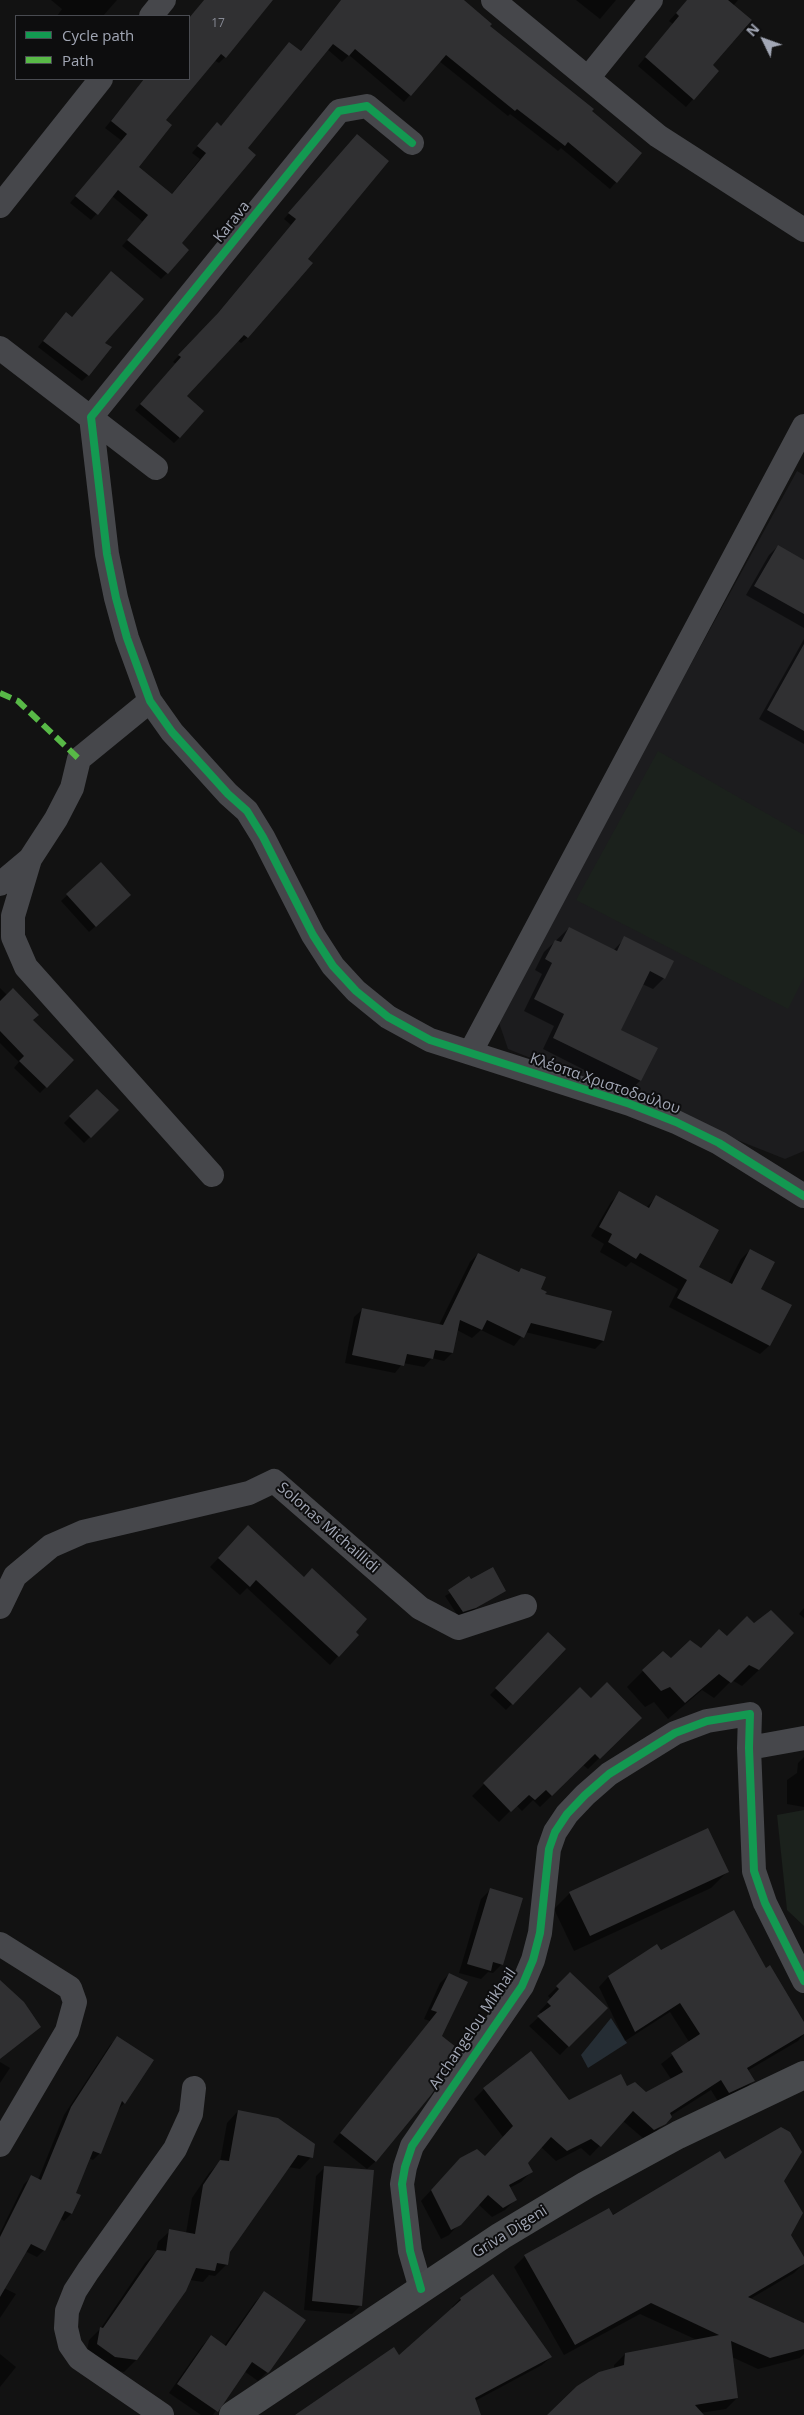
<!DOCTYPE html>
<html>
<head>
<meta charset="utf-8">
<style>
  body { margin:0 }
  #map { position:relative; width:804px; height:2415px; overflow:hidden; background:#121212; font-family:"Open Sans",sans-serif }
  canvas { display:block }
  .legend { position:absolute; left:15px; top:15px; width:175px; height:65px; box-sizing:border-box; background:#0d0d0e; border:1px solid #494b51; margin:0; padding:6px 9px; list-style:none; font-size:15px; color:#a2a7b5 }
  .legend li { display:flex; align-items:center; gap:10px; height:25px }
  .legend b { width:25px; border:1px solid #494b51 }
  .north { position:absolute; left:739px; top:15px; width:50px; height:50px; -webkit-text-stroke:4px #0d0d0e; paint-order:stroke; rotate:312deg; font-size:14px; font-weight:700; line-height:20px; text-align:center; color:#a2a7b5 }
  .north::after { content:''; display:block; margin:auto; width:18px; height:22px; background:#a2a7b5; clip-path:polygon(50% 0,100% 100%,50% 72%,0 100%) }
</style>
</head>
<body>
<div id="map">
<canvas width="804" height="2415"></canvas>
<ul class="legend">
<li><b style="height:6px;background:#139951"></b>Cycle path</li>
<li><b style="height:6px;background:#58b947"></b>Path</li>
</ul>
<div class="north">N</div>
</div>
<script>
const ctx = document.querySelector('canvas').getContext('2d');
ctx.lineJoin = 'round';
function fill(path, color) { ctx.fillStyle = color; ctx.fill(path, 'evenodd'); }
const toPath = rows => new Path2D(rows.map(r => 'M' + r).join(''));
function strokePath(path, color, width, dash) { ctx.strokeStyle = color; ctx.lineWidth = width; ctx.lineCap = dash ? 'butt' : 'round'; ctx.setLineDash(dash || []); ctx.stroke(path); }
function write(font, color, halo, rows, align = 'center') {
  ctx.font = font + ' "Open Sans",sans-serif'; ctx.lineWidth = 4; ctx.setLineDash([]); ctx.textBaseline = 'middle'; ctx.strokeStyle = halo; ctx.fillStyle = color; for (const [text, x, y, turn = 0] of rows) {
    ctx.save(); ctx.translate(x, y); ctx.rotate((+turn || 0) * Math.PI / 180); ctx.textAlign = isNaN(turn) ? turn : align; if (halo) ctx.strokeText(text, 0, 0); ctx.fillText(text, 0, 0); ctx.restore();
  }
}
const built = toPath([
  [797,471,804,475,804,1151,785,1159,508,1049,497,1017]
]);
const green = toPath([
  [658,751,804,835,804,977,788,1009,576,900],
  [804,1810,804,1926,787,1910,777,1815]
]);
const water = toPath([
  [611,2018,627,2043,588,2068,581,2055]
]);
const shadow = toPath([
  [51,0,117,0,103,16,57,16,62,9],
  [204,0,273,0,225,57,219,63,214,60,164,120,138,167,171,195,200,159,192,153,211,130,220,127,300,52,341,0,464,0,488,26,641,153,610,189,561,148,558,151,510,114,508,116,439,61,404,102,349,55,342,62,327,49,246,148,180,243,167,273,161,279,122,246,143,222,112,196,91,220,70,203,122,141,105,128,145,79,189,79,189,19],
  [576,0,616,0,600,19],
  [688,0,738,0,733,6,711,66,693,99,686,107,638,66,673,24,669,21],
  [351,142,307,259,311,263,247,338,241,343,237,340,185,396,180,437,174,443,135,410,176,364,173,362,212,320,291,225,284,219],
  [106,279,103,343,88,375,82,381,38,347,60,320,66,314,71,318],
  [778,546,804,561,804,628,746,595,769,555],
  [804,639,804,744,759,719],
  [101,864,124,901,89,932,61,901],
  [569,928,613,951,625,938,664,978,653,989,642,984,619,1030,656,1049,640,1081,628,1092,543,1049,554,1026,524,1011,542,974,535,970,544,952],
  [0,988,72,1060,40,1093,14,1068,19,1062,0,1043],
  [97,1090,117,1110,84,1143,64,1123],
  [620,1193,646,1208,657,1196,697,1268,728,1284,741,1259,750,1250,769,1346,760,1354,669,1307,678,1289,631,1262,626,1267,600,1252,604,1244,591,1236,611,1202],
  [478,1254,517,1273,521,1269,543,1295,603,1341,595,1349,525,1332,514,1346,481,1330,472,1338,457,1330,452,1353,444,1361,432,1358,424,1367,403,1363,395,1373,345,1363,354,1317,363,1309,439,1325,470,1262],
  [239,1536,338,1656,330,1665,247,1588,240,1595,210,1567],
  [471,1581,504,1590,471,1612,458,1616,445,1596],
  [804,1608,804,1618,799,1614],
  [548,1634,564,1649,506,1710,490,1695],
  [728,1637,759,1670,742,1686,732,1680,714,1698,702,1690,668,1719,654,1702,645,1707,627,1687,643,1671],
  [580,1689,591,1700,637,1721,588,1769,583,1765,540,1807,533,1800,522,1811,516,1805,499,1822,472,1796],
  [804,1757,804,1807,787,1804,787,1780,797,1773,798,1763],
  [727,1872,711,1888,574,1951,554,1909,570,1893],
  [490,1890,502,1964,493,1973,488,1972,481,1979,459,1973,481,1899],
  [661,1952,766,1969,804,2024,804,2034,798,2041,747,2071,753,2081,743,2091,719,2103,711,2090,670,2116,655,2133,644,2139,623,2121,590,2156,581,2148,556,2161,541,2147,526,2162,531,2172,521,2182,509,2188,515,2200,505,2210,492,2217,478,2204,449,2235,441,2239,421,2201,460,2159,485,2157,503,2137,474,2099,484,2089,569,2102,627,2088,646,2093,671,2079,661,2064,689,2042,670,2012,625,2041,599,1987,609,1976],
  [571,1973,606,2008,560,2055,529,2026,542,2014,539,2012,551,1999,548,1996],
  [449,1974,466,1982,376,2161,367,2169,333,2142,430,2021,424,2019,440,1983],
  [117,2038,124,2103,118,2110,100,2153,93,2160,89,2158,74,2193,79,2196,71,2214,64,2221,60,2218,44,2250,37,2257,25,2251,4,2288,16,2294,0,2318,0,2233,24,2184,31,2177,38,2180,64,2115,110,2045],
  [0,2062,10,2068,0,2083],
  [238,2111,311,2157,300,2169,288,2167,229,2252,227,2264,215,2276,209,2275,203,2282,190,2280,136,2360,124,2372,103,2368,86,2356,89,2340,101,2328,145,2263,156,2252,158,2242,170,2231,186,2233,192,2198,209,2173,220,2162,227,2123],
  [725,2161,783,2181,789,2235,804,2263,794,2273,750,2299,804,2324,804,2354,800,2358,758,2369,732,2357,737,2398,726,2409,700,2413,702,2415,549,2415,614,2369,614,2365,625,2354,697,2340,640,2314,564,2355,514,2267,525,2256],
  [325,2167,361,2305,352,2314,304,2310,316,2176],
  [493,2276,551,2357,542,2365,475,2401,480,2415,300,2415,399,2357,453,2309,452,2307,460,2299],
  [264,2293,267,2372,258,2381,244,2371,213,2415,201,2415,169,2393,202,2346,211,2337,224,2346,255,2302],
  [0,2354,16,2367,0,2387]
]);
const building = toPath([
  [204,0,273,0,226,58,221,54,166,120,172,125,139,167,172,194,206,153,197,146,217,122,221,126,289,42,301,51,341,0,464,0,492,24,490,26,594,109,592,111,642,153,617,183,568,142,565,146,517,109,515,111,446,55,411,96,355,49,349,56,333,44,248,148,256,155,182,243,189,250,168,274,127,240,148,215,118,190,98,215,75,196,127,134,111,121,144,79,189,79,189,18],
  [687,0,728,0,752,20,713,65,719,71,694,100,645,57,679,16,676,13],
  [357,134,389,161,308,259,313,263,248,338,244,335,187,396,204,411,180,438,140,404,181,357,178,355,218,313,296,219,288,213],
  [111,271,144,299,105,343,112,347,89,376,43,341,66,312,72,317],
  [778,545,804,560,804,614,754,586],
  [804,644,804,731,767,710],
  [101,862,131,895,96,927,66,894],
  [569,927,617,951,624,936,674,961,665,979,650,971,621,1030,658,1048,641,1081,553,1038,564,1014,534,999,552,963,545,959,555,940,561,942],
  [13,988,39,1015,33,1020,74,1060,47,1088,19,1061,24,1056,0,1031,0,1001],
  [97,1089,119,1110,91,1138,69,1116],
  [619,1191,649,1208,656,1195,719,1230,699,1267,732,1284,750,1249,775,1262,761,1289,792,1305,770,1346,677,1298,687,1280,640,1253,636,1259,608,1242,612,1234,599,1227],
  [478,1253,519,1272,521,1268,546,1277,541,1289,547,1292,545,1294,612,1311,604,1341,531,1323,524,1338,487,1320,482,1330,460,1320,453,1353,435,1350,433,1359,407,1354,404,1366,352,1355,362,1308,443,1325],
  [248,1525,304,1577,312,1568,367,1619,356,1632,359,1635,339,1657,256,1580,250,1587,218,1558],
  [493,1567,506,1591,476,1608,463,1612,448,1590,469,1576,471,1579],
  [771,1610,794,1633,759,1670,749,1665,731,1683,719,1674,685,1703,670,1687,661,1691,642,1670,663,1651,671,1658,690,1640,701,1648,719,1629,727,1636,747,1616,754,1623],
  [548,1632,566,1649,513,1705,495,1688],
  [607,1682,642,1718,600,1759,595,1754,552,1796,546,1790,535,1800,529,1795,511,1812,483,1783,580,1687,591,1698],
  [708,1828,729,1872,590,1936,569,1892],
  [490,1888,523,1898,503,1965,493,1962,491,1971,467,1964],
  [734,1910,766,1968,770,1965,804,2022,804,2034,747,2068,755,2081,729,2093,721,2080,670,2113,672,2117,666,2124,654,2130,633,2111,601,2147,591,2139,567,2151,551,2137,528,2163,533,2172,509,2185,517,2200,503,2208,488,2195,461,2225,451,2230,431,2190,460,2158,477,2149,485,2156,513,2126,483,2088,531,2051,569,2100,621,2074,627,2086,635,2082,646,2092,683,2072,671,2053,700,2034,680,2003,635,2032,608,1976,657,1944,661,1950],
  [570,1972,608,2008,569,2047,537,2016,551,2006,547,2002,559,1989,556,1986],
  [449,1973,468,1982,442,2036,461,2051,431,2095,376,2162,340,2133,437,2012,431,2010],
  [0,1980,24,2002,41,2027,0,2059],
  [117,2036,154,2060,125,2104,122,2101,101,2154,93,2151,76,2193,81,2195,72,2214,65,2211,45,2251,31,2244,0,2297,0,2237,31,2175,41,2180,71,2107],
  [238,2110,278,2118,315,2144,313,2158,298,2155,230,2252,228,2265,217,2263,215,2271,196,2268,186,2291,137,2360,115,2357,97,2344,100,2327,103,2328,157,2250,166,2251,169,2229,195,2234,203,2185,220,2160,229,2161],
  [781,2127,790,2132,802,2152,784,2181,803,2213,791,2235,804,2257,804,2264,748,2297,804,2323,804,2349,770,2358,731,2341,738,2398,695,2405,704,2415,547,2415,577,2386,599,2372,624,2365,625,2353,719,2335,651,2303,575,2345,524,2255,609,2208,613,2215,720,2151,725,2159],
  [324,2166,374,2170,362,2306,312,2301],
  [493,2274,552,2357,475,2398,481,2415,295,2415,394,2347,399,2355,461,2300,460,2298],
  [264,2291,306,2320,270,2371,268,2373,252,2362,218,2412,177,2384,211,2335,226,2346]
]);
const minor = toPath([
  [493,0,658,136,804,230],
  [151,16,164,0],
  [588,78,651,0],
  [412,143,367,106,339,111,91,417,107,554,116,598,127,638,150,701,172,732,228,794,247,811,263,837,313,935,333,966,356,991,388,1017,430,1040,630,1104,676,1122,719,1143,804,1196],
  [0,206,101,79],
  [0,348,156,468],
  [30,859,13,916,13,937,26,967,212,1175],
  [0,884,30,859,56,819,72,788,79,759,150,701],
  [470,1053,804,426],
  [0,1607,15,1576,51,1546,83,1532,249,1493,274,1481,420,1608,458,1628,525,1606],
  [749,1748,804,1738],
  [0,1944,70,1988,75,2002,67,2031,0,2145],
  [421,2289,410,2251,402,2184,405,2167,412,2146,522,1986,533,1960,540,1933,549,1849,555,1832,567,1814,585,1795,609,1774,675,1733,707,1721,750,1714,749,1748,754,1871,765,1903,804,1981],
  [162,2415,79,2358,70,2345,66,2328,67,2311,75,2291,88,2271,175,2149,191,2114,194,2088]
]);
const major = toPath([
  [233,2415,501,2236,586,2185,678,2135,804,2075]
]);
const quiet = toPath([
  [0,693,18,701,79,759]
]);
const cycleway = toPath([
  [412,143,367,106,339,111,91,417,107,554,116,598,127,638,150,701,172,732,228,794,247,811,263,837,313,935,333,966,356,991,388,1017,430,1040,630,1104,676,1122,719,1143,804,1196],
  [421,2289,410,2251,402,2184,405,2167,412,2146,522,1986,533,1960,540,1933,549,1849,555,1832,567,1814,585,1795,609,1774,675,1733,707,1721,750,1714,749,1748,754,1871,765,1903,804,1981]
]);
const numberNames = [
  ["17",218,24]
];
const streetNames = [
  ["Karava",232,222,-51],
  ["Κλέοπα Χριστοδούλου",605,1084,19],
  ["Solonas Michaillidi",328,1528,41],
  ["Archangelou Mikhail",473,2029,-56],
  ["Griva Digeni",510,2232,-32]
];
fill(built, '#1c1c1e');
fill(green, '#1b211c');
fill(water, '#252d34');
fill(shadow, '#0007');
fill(building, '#303032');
strokePath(minor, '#46474b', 24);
strokePath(major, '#484a4d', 28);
strokePath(quiet, '#58b947', 6, [12, 6]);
strokePath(cycleway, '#139951', 8);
write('12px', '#868994', null, numberNames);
write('15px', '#a2a7b5', '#0d0d0e', streetNames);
</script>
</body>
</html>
